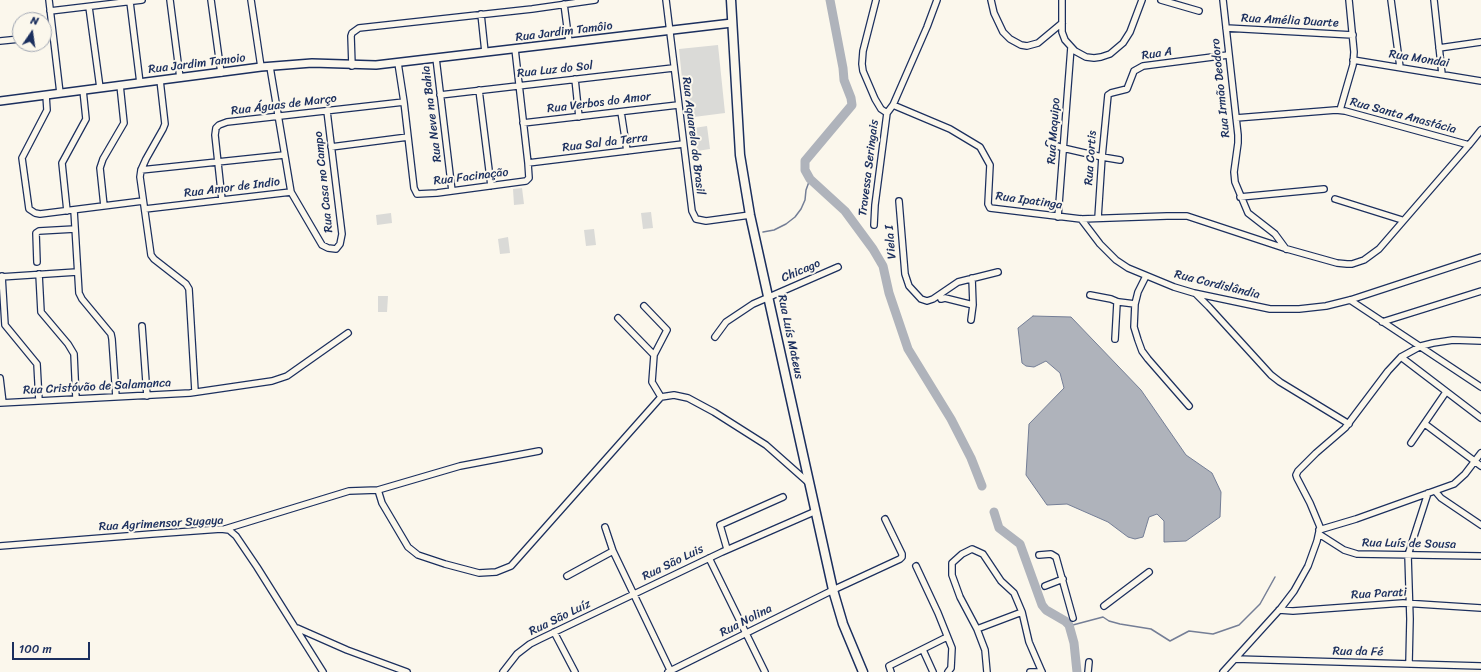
<!DOCTYPE html>
<html>
<head>
<meta charset="utf-8">
<style>
  body { margin:0 }
  #map { position:relative; width:1481px; height:672px; overflow:hidden; background:#fbf7ec; font-family:Sriracha,sans-serif }
  canvas { display:block }
  .north { position:absolute; left:12px; top:12px; width:40px; height:40px; box-sizing:border-box; background:#fbf7ec; border:1px solid #a1a7b3; border-radius:50%; rotate:13deg; font-size:11px; font-weight:700; line-height:16px; text-align:center; color:#1b2f5e }
  .north::after { content:''; display:block; margin:auto; width:14px; height:18px; background:#1b2f5e; clip-path:polygon(50% 0,100% 100%,50% 72%,0 100%) }
  .scale { position:absolute; left:12px; top:642px; width:78px; height:18px; box-sizing:border-box; border:2px solid #1b2f5e; border-top:0; padding-left:5px; font-size:12px; line-height:14px; white-space:nowrap; color:#1b2f5e; -webkit-text-stroke:3px #fbf7ec; paint-order:stroke }
</style>
</head>
<body>
<div id="map">
<canvas width="1481" height="672"></canvas>
<div class="north">N</div>
<div class="scale">100 m</div>
</div>
<script>
const ctx = document.querySelector('canvas').getContext('2d');
ctx.lineJoin = 'round';
function fill(path, color) { ctx.fillStyle = color; ctx.fill(path, 'evenodd'); }
const toPath = rows => new Path2D(rows.map(r => 'M' + r).join(''));
function strokePath(path, color, width, dash) { ctx.strokeStyle = color; ctx.lineWidth = width; ctx.lineCap = dash ? 'butt' : 'round'; ctx.setLineDash(dash || []); ctx.stroke(path); }
function write(font, color, halo, rows, align = 'center') {
  ctx.font = font + ' Sriracha,sans-serif'; ctx.lineWidth = 4; ctx.setLineDash([]); ctx.textBaseline = 'middle'; ctx.strokeStyle = halo; ctx.fillStyle = color; for (const [text, x, y, turn = 0] of rows) {
    ctx.save(); ctx.translate(x, y); ctx.rotate((+turn || 0) * Math.PI / 180); ctx.textAlign = isNaN(turn) ? turn : align; if (halo) ctx.strokeText(text, 0, 0); ctx.fillText(text, 0, 0); ctx.restore();
  }
}
const green = toPath([
  [718,45,725,113,686,118,679,49],
  [707,126,710,149,697,151,694,128],
  [522,188,524,204,514,205,513,189],
  [651,212,653,228,643,229,641,213],
  [391,213,392,223,377,225,376,215],
  [594,229,596,245,586,246,584,230],
  [508,237,510,253,500,254,498,239],
  [378,296,388,296,387,312,378,312]
]);
const water = toPath([
  [1033,316,1071,317,1141,390,1186,455,1212,473,1221,492,1220,517,1186,541,1164,542,1164,521,1157,514,1149,517,1143,537,1135,539,1128,537,1108,522,1067,504,1047,505,1026,475,1029,424,1064,388,1060,373,1046,361,1034,367,1026,366,1022,363,1018,328,1033,316]
]);
const stream = toPath([
  [763,232,774,230,786,224,795,217,801,209,805,200,806,190,810,179],
  [1069,626,1103,617,1109,621,1120,624,1151,629,1170,641,1189,631,1213,634,1239,625,1260,604,1275,577]
]);
const river = toPath([
  [830,0,843,68,844,80,851,98,852,105,805,161,805,170,810,179,845,211,873,249,883,266,889,293,908,349,951,419,971,458,982,486],
  [994,512,999,528,1020,544,1042,605,1046,610,1065,621,1069,625,1074,643,1077,672]
]);
const minor = toPath([
  [49,0,60,93],
  [170,0,180,78],
  [211,0,221,73],
  [251,0,261,67],
  [666,0,692,211,696,219,706,221,750,215],
  [876,0,863,51,862,64,863,71,875,99,881,109,887,113],
  [991,0,994,13,1003,32,1010,39,1021,45,1027,46,1038,43,1062,23],
  [1062,0,1062,32,1065,40,1075,51,1086,57,1094,58,1101,57,1110,54,1123,43,1130,32,1142,0],
  [1161,0,1199,11],
  [1223,0,1238,135,1238,143,1234,172,1235,182,1248,213,1275,234,1286,249],
  [1391,0,1400,67],
  [1434,0,1442,74],
  [130,2,140,83],
  [564,4,569,42],
  [89,7,100,88],
  [50,11,142,0],
  [481,14,485,52],
  [1226,28,1353,35],
  [44,35,53,34],
  [0,41,20,39],
  [1439,48,1481,42],
  [436,58,452,191],
  [1353,60,1481,81],
  [398,63,404,102,414,188,417,194,437,193,526,181,529,178,528,163,515,49],
  [352,66,351,36,352,33,359,28,532,9,595,0],
  [270,67,291,192,322,245,328,248,336,249,340,244,342,234,327,111],
  [575,79,579,117],
  [160,80,165,124,163,129,146,159,141,170,140,177,151,255,154,259,186,284,189,289,195,391],
  [479,90,491,186],
  [46,95,47,110,22,158,29,209,35,213,40,214,143,201],
  [440,95,673,68],
  [893,105,950,129,980,147,990,165,988,204,990,208,1081,219,1167,216,1187,216,1287,249,1337,263,1347,264,1352,264,1364,260,1379,249,1469,145,1481,130],
  [1340,110,1353,65,1354,52,1349,0],
  [621,112,627,151],
  [887,113,893,105,927,27,937,0],
  [1236,118,1336,110,1345,111,1469,145],
  [523,123,678,105],
  [1049,143,1063,148,1102,157,1120,160],
  [331,147,408,137],
  [528,163,683,144],
  [141,170,284,155],
  [1240,197,1324,189],
  [1335,199,1402,220],
  [222,200,215,135,216,128,219,125,227,122,404,102],
  [899,201,905,274,909,286,921,299,927,301,933,299,958,282,998,272],
  [104,206,100,168,103,159,124,123,120,85],
  [145,209,291,192],
  [74,210,79,293,82,299,111,334,112,339,116,397],
  [67,211,62,163,86,119,83,90],
  [1058,217,1071,47],
  [1098,218,1102,157,1108,95,1111,93,1127,89,1134,71,1143,66,1228,55],
  [1081,219,1100,244,1116,260,1128,268,1174,287,1194,293,1270,309,1299,309,1326,306,1350,300,1481,257],
  [874,225,875,205,887,113],
  [37,262,36,233,39,231,75,229],
  [39,274,41,312,68,344,74,354,76,399],
  [2,276,5,325,37,364,39,401],
  [1146,276,1138,292,1135,304,1134,327,1138,340,1142,351,1148,359,1189,406],
  [0,277,77,272],
  [1196,294,1209,307,1271,375,1280,382,1349,424],
  [1090,295,1111,299,1118,302],
  [941,299,945,298,973,305],
  [1350,300,1481,387],
  [644,306,667,330,654,355],
  [971,320,973,305,972,278],
  [1382,322,1481,291],
  [142,326,147,396],
  [715,337,726,322,753,304,838,267],
  [1115,339,1117,303,1119,302,1135,304],
  [1401,357,1481,418],
  [0,378,3,403],
  [661,397,674,395,688,398,714,412,766,445,810,484],
  [0,403,190,393,272,381,287,376,348,333],
  [1425,424,1481,466],
  [1411,443,1446,392],
  [378,490,382,503,408,547,418,555,445,564,479,573,496,572,511,566,661,397,652,382,654,355,618,318],
  [1435,491,1441,498,1481,525],
  [225,529,349,491,378,490,460,466,539,451],
  [1319,530,1356,519,1454,484,1465,474,1481,453],
  [1319,534,1344,550,1357,554,1481,556],
  [0,546,152,534,221,529,229,530,236,536,257,567,323,672],
  [727,549,720,525,783,497],
  [613,551,671,672],
  [1039,555,1051,554,1056,557,1073,618],
  [709,558,765,672],
  [916,566,938,613,952,648,951,668,948,672],
  [567,576,613,551,605,527],
  [1045,586,1063,579],
  [1104,606,1149,572],
  [1279,610,1293,611,1403,603,1481,608],
  [297,628,347,650,407,672],
  [977,629,1022,612],
  [554,632,575,672],
  [923,650,933,672],
  [1235,659,1481,666],
  [1409,663,1410,619,1408,555,1428,493],
  [503,672,517,654,530,644,540,639,722,552,816,511],
  [668,672,833,590,900,559,902,557,902,554,885,519],
  [891,672,889,666,947,637],
  [987,672,985,650,977,629,960,597,952,575,952,563,962,554,972,549,983,554,1001,581,1014,593,1022,612,1029,642,1042,672],
  [1030,672,1042,672],
  [1088,672,1089,662],
  [1223,672,1281,608,1294,591,1308,566,1317,541,1320,527,1310,503,1297,478,1296,475,1298,471,1316,453,1345,428,1388,371,1401,357,1421,346,1433,343,1453,340,1481,341]
]);
const tertiary = toPath([
  [0,101,261,67,312,63,376,65,732,23]
]);
const secondary = toPath([
  [731,0,740,155,750,215,833,590,843,624,863,672]
]);
const streetNames = [
  ["Rua Amélia Duarte",1290,21,3],
  ["Rua Jardim Tamôio",564,32,-7],
  ["Rua A",1157,54,-9],
  ["Rua Mondai",1419,59,9],
  ["Rua Jardim Tamoio",197,64,-7],
  ["Rua Luz do Sol",555,70,-6],
  ["Rua Irmão Deodoro",1221,88,-96],
  ["Rua Verbos do Amor",599,103,-7],
  ["Rua Águas de Março",284,105,-7],
  ["Rua Neve na Bahia",432,114,-97],
  ["Rua Santa Anastácia",1403,116,15],
  ["Rua Maquipo",1054,131,-86],
  ["Rua Aquarela do Brasil",693,136,83],
  ["Rua Sal da Terra",605,143,-7],
  ["Rua Cortis",1091,158,-86],
  ["Travessa Seringais",869,168,-83],
  ["Rua Facinação",471,177,-7],
  ["Rua Casa no Campo",324,182,-96],
  ["Rua Amor de Indio",232,188,-7],
  ["Rua Ipatinga",1029,201,8],
  ["Viela I",891,242,-95],
  ["Chicago",801,271,-23],
  ["Rua Cordislândia",1217,285,14],
  ["Rua Luís Mateus",790,337,78],
  ["Rua Cristóvão de Salamanca",97,387,-3],
  ["Rua Agrimensor Sugaya",161,524,-3],
  ["Rua Luís de Sousa",1409,544,1],
  ["Rua São Luis",673,563,-26],
  ["Rua Parati",1379,594,-3],
  ["Rua São Luíz",560,618,-26],
  ["Rua Nolina",746,621,-27],
  ["Rua da Fé",1358,652,1]
];
fill(green, '#dadad7');
fill(water, '#afb3bb');
strokePath(water, '#747e96', 1);
strokePath(stream, '#747e96', 1.5);
strokePath(river, '#afb3bb', 9);
strokePath(minor, '#1b2f5e', 8);
strokePath(tertiary, '#1b2f5e', 10);
strokePath(secondary, '#1b2f5e', 11);
strokePath(minor, '#fbf7ec', 5.5);
strokePath(tertiary, '#fbf7ec', 7);
strokePath(secondary, '#fbf7ec', 8);
write('12px', '#1b2f5e', '#fbf7ec', streetNames);
</script>
</body>
</html>
